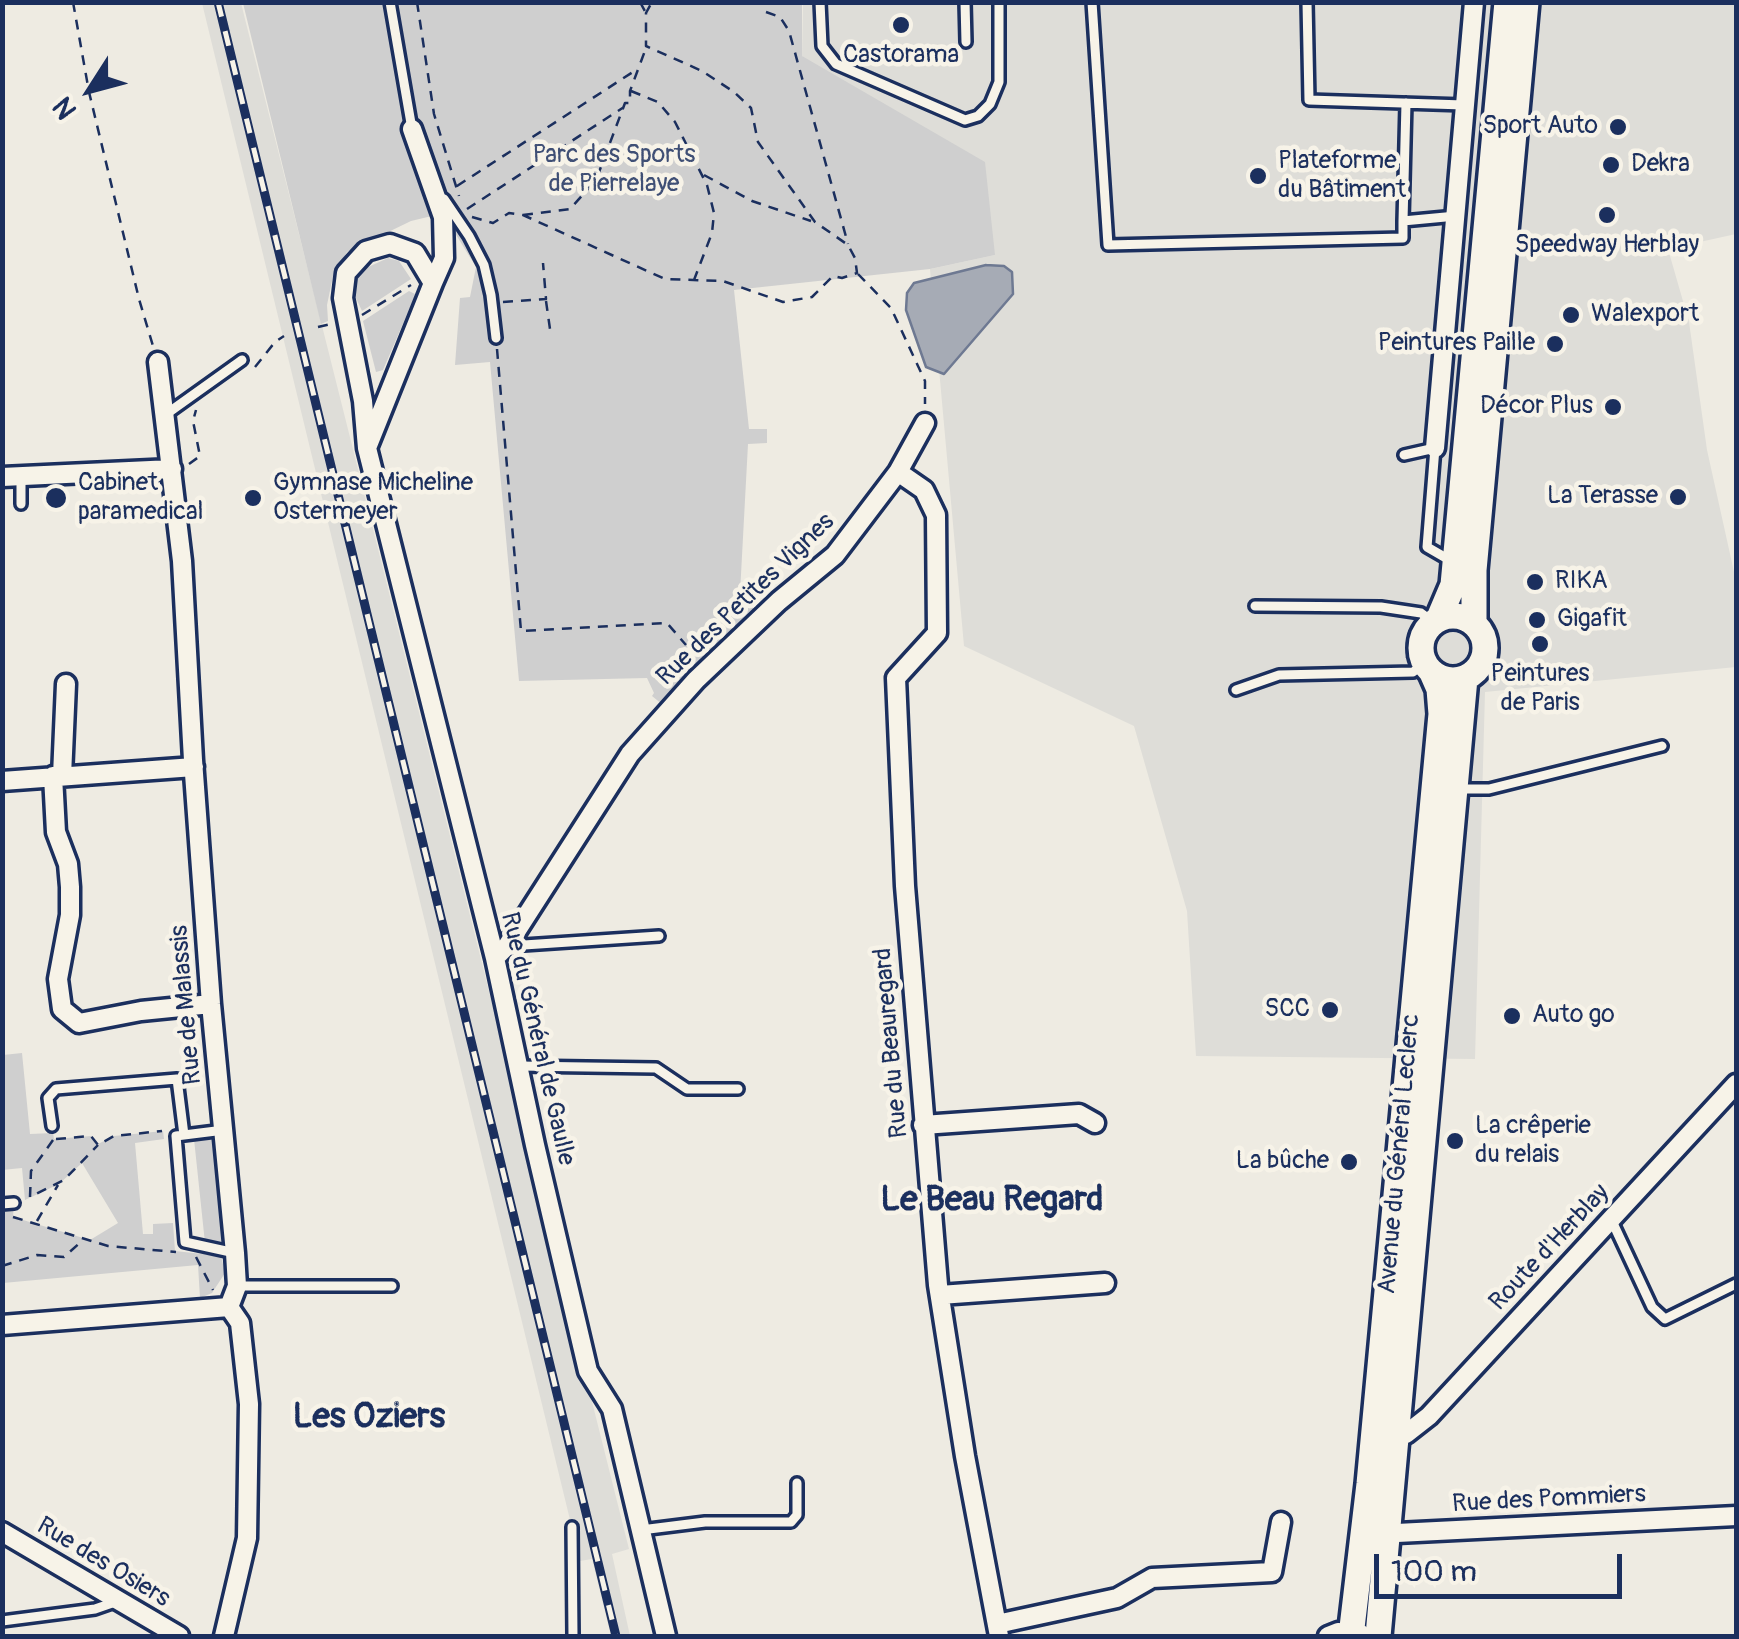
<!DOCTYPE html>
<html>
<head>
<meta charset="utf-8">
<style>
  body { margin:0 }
  #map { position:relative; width:1739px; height:1639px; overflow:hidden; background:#eeebe2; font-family:Pangolin,sans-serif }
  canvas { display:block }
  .frame { position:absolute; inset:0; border:5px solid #1b2f5e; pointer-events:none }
  .north { position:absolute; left:40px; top:40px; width:100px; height:100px; -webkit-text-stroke:8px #f7f3e8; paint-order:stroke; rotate:234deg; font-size:28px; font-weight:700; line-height:40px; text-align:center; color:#1b2f5e }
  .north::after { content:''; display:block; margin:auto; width:35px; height:45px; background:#1b2f5e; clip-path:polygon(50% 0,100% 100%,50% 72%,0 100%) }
  .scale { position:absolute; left:1374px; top:1554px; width:248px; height:45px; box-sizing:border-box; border:5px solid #1b2f5e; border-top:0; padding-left:12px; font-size:30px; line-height:35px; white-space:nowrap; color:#1b2f5e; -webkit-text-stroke:8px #f7f3e8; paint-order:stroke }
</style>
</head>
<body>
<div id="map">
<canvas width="1739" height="1639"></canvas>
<div class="frame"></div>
<div class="north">N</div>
<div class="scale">100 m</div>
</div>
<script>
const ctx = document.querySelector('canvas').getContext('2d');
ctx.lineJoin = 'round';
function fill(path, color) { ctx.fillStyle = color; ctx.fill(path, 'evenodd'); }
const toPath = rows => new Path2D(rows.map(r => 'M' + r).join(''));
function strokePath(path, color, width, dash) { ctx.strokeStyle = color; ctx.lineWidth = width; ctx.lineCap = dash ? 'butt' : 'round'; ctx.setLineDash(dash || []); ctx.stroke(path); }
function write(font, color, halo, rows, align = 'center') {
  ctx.font = font + ' Pangolin,sans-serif'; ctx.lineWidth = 9; ctx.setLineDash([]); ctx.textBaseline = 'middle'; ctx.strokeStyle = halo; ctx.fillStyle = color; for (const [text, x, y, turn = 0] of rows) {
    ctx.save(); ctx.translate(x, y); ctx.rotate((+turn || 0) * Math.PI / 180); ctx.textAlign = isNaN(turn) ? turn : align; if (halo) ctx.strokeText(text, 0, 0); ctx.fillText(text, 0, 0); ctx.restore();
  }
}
const built = toPath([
  [202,3,241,3,629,1549,612,1554,630,1636,611,1636,592,1559,580,1561],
  [803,3,1736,3,1736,234,1668,249,1689,322,1707,450,1736,581,1736,667,1485,692,1475,1059,1196,1056,1187,911,1134,726,964,646,930,269,995,255,802,56]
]);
const green = toPath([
  [243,3,802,3,802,56,985,162,995,255,930,269,734,290,749,429,767,429,767,443,748,444,740,593,754,609,663,705,652,696,654,693,647,678,519,681,490,362,455,365,460,298,470,297,476,267,445,217,436,215,411,221,347,252,333,276,327,305,328,321,321,324],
  [388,258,399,261,411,279,362,311,355,296,357,279,366,268],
  [409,291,415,294,414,298,383,370,376,372,363,321],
  [22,1053,30,1134,53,1133,54,1139,91,1136,98,1144,114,1136,163,1131,164,1139,135,1143,143,1234,153,1234,153,1224,173,1223,175,1251,221,1256,225,1273,212,1293,200,1298,198,1265,3,1283,3,1204,14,1203,13,1217,90,1240,118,1223,82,1163,59,1184,25,1200,22,1168,2,1170,3,1055],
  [213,1137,224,1243,217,1245,205,1243,194,1139]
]);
const water = toPath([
  [986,265,1004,266,1012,272,1013,294,944,374,926,367,906,310,907,293,914,283,986,265]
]);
const path = toPath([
  [73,2,89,92,139,299,153,346],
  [417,2,434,114,459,196],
  [640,2,646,13],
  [766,12,780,17,789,31,848,244],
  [631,91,658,102,675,122,707,185,714,213,712,233,694,280],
  [704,175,752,201,811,221],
  [457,186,636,70],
  [467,209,624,107],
  [523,215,570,209,596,180,625,103,630,103,630,91,646,48],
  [472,217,493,223,509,213,523,215,665,279,723,281,783,302,812,297,833,276,842,278,857,273,855,258,848,245,815,222,758,142,751,108,734,92,702,71,646,46,646,13,652,2],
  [858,274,891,308,925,381,925,404],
  [546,301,550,329],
  [503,302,546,299,543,263],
  [362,315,411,285],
  [318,327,331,324],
  [497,349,521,631,667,623,686,645],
  [255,367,275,342,284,336],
  [189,464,200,456,193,421,196,410],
  [1407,658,1409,633,1412,627],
  [56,1139,91,1136,98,1145,114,1136,162,1131],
  [53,1140,31,1171,30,1197,64,1180,98,1145],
  [13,1217,108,1246,176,1252],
  [37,1221,58,1185],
  [196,1257,213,1290],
  [2,1266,37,1255,64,1257,83,1240]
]);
const lane = toPath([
  [390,2,412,129],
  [820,2,822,46,836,64,965,120,978,116,990,104,999,82,999,2],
  [965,2,966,42],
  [1092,2,1108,245,1403,238,1403,221],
  [1307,2,1309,100,1464,105],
  [1406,103,1403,221,1456,216],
  [444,199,469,236,484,265,491,295,496,338],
  [165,415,242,360],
  [1404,455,1435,448,1427,547,1453,562],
  [21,476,21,504],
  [1255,606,1381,607,1421,613,1433,622],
  [1236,690,1279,675,1413,672,1425,663],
  [1456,789,1489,789,1662,746],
  [509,946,659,936],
  [518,1066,656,1068,687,1089,738,1089],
  [52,1126,48,1098,56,1089,177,1079,184,1135],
  [224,1130,176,1136,185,1242,235,1253],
  [2,1204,14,1203],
  [1611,1219,1652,1307,1665,1319,1736,1284],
  [237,1286,392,1286],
  [572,1527,573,1636],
  [641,1530,705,1522,791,1522,797,1515,797,1483],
  [2,1621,95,1609,118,1601]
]);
const street = toPath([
  [412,129,443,217,444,258,433,283],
  [158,362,182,561,193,760,211,1004,235,1253,237,1286,229,1307,240,1323,249,1404,247,1538,224,1636],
  [367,448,433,283,415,253,390,244,366,251,346,273,343,298,363,401,367,448,495,958,535,1145,588,1371,612,1409,666,1636],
  [1435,448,1474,2],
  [898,472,924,490,936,515,937,633,896,678,905,886,938,1285,965,1456,999,1636],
  [2,477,172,469],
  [53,776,56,832,68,864,70,887,70,915,58,979,62,1009,79,1023,141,1011,211,1004],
  [62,776,66,684],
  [2,781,194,767],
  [495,958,507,946,630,754,696,680,779,601,835,555,898,472,925,423],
  [923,1125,1079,1114,1095,1123],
  [940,1295,1105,1283],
  [2,1325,229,1307],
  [1389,1434,1406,1434,1429,1416,1736,1084],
  [2,1532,179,1636],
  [1377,1534,1736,1516],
  [997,1624,1117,1598,1152,1578,1272,1572,1281,1522],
  [1328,1636,1338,1632,1361,1634]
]);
const secondary = toPath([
  '1421 648a32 32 0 1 1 64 0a32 32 0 1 1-64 0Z',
  [1439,618,1453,585,1507,2],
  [1474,624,1474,570,1526,2],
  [1351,1636,1369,1484,1441,714,1439,689,1432,673],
  [1378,1636,1465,678]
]);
const rail = toPath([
  [218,2,616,1636]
]);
const markers = [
  [901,25,10,"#1b2f5e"],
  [1618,127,10,"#1b2f5e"],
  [1611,165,10,"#1b2f5e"],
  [1258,176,10,"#1b2f5e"],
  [1607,215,10,"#1b2f5e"],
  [1571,315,10,"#1b2f5e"],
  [1555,344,10,"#1b2f5e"],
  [1613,407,10,"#1b2f5e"],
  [1678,497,10,"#1b2f5e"],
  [56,498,12,"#1b2f5e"],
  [253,498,10,"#1b2f5e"],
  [1535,582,10,"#1b2f5e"],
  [1537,620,10,"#1b2f5e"],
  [1540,644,10,"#1b2f5e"],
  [1330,1010,10,"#1b2f5e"],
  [1512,1016,10,"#1b2f5e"],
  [1455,1141,10,"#1b2f5e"],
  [1349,1162,10,"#1b2f5e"]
];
const poiNames = [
  ["Castorama",901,56,"center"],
  ["Sport Auto",1598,127,"right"],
  ["Plateforme",1278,162],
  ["du Bâtiment",1278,191],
  ["Dekra",1631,165],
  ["Speedway Herblay",1607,246,"center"],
  ["Walexport",1591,315],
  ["Peintures Paille",1535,344,"right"],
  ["Décor Plus",1593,407,"right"],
  ["Cabinet",78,484],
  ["paramedical",78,513],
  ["Gymnase Micheline",273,484],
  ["Ostermeyer",273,513],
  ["La Terasse",1658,497,"right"],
  ["RIKA",1555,582],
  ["Gigafit",1557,620],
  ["Peintures",1540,675,"center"],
  ["de Paris",1540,704,"center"],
  ["SCC",1310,1010,"right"],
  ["Auto go",1532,1016],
  ["La crêperie",1475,1127],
  ["du relais",1475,1156],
  ["La bûche",1329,1162,"right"]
];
const parkNames = [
  ["Parc des Sports",614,156],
  ["de Pierrelaye",614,185]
];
const streetNames = [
  ["Rue des Petites Vignes",746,600,-44],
  ["Rue de Malassis",187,1005,-95],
  ["Rue du Général de Gaulle",537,1039,77],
  ["Rue du Beauregard",892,1043,-95],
  ["Avenue du Général Leclerc",1400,1154,-85],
  ["Route d'Herblay",1550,1248,-47],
  ["Rue des Pommiers",1549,1500,-3],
  ["Rue des Osiers",103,1563,31]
];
const districtNames = [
  ["Le Beau Regard",992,1201],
  ["Les Oziers",369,1418]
];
fill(built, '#deddd8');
fill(green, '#cfcfcf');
fill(water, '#a6abb5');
strokePath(water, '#6e7992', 2.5);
strokePath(lane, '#1b2f5e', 16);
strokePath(street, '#1b2f5e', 25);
strokePath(secondary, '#1b2f5e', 32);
strokePath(path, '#1b2f5e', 2.5, [10, 8]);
strokePath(lane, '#f7f3e8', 9);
strokePath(street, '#f7f3e8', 18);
strokePath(secondary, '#f7f3e8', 25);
strokePath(rail, '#1b2f5e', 9);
strokePath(rail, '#f7f3e8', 5, [15]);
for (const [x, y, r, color] of markers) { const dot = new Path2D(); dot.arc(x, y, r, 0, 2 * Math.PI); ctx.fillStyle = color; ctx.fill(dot); strokePath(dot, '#f7f3e8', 4); }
write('25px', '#1b2f5e', '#f7f3e8', poiNames, 'left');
write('25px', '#3f4f75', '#f7f3e8', parkNames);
write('25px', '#1b2f5e', '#f7f3e8', streetNames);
write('bold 35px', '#1b2f5e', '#f7f3e8', districtNames);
</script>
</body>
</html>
